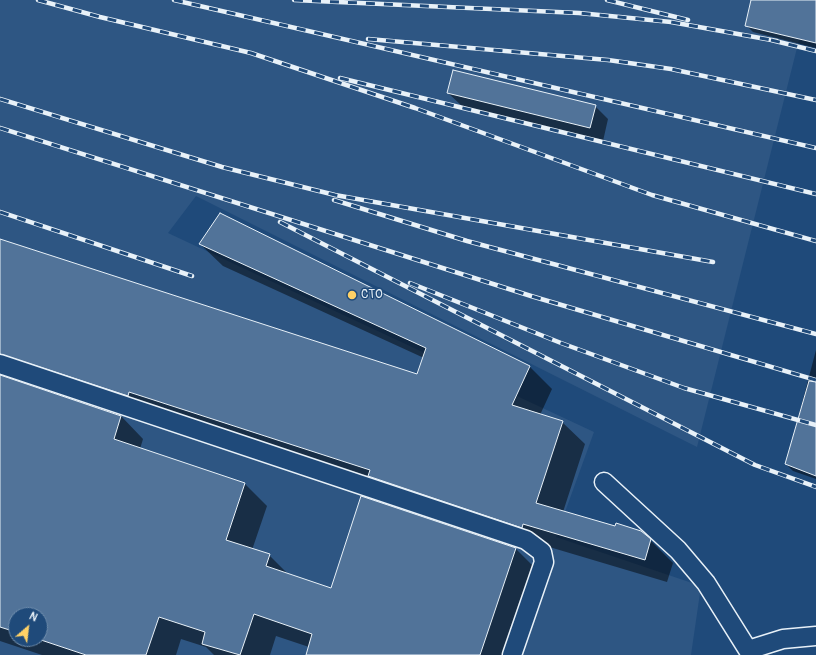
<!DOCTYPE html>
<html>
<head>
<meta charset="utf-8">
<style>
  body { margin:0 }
  #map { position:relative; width:816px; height:655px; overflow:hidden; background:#1f4a7a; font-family:Pangolin,sans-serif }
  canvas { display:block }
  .north { position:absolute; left:8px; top:607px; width:40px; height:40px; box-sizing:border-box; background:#1f4a7a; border:1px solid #6f8dac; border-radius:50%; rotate:28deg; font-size:11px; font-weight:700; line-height:16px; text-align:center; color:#e8f1f8 }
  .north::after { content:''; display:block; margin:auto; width:14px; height:18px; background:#ffd166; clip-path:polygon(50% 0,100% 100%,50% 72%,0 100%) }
</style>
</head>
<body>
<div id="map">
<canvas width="816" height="655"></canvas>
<div class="north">N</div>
</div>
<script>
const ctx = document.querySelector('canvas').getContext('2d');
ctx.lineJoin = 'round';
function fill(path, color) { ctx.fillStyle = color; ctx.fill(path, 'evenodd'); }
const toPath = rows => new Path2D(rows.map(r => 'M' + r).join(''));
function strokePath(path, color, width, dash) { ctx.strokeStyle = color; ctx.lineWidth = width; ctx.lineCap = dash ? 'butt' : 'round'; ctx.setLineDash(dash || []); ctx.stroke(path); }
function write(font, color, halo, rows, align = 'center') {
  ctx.font = font + ' Pangolin,sans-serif'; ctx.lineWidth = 3; ctx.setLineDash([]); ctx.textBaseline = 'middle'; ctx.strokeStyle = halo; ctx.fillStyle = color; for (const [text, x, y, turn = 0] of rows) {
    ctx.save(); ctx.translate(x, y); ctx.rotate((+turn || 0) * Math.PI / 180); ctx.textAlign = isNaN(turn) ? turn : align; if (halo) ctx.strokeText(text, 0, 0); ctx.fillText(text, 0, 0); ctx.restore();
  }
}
const built = toPath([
  [0,0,809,0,697,447,196,196,168,233,594,432,556,537,701,586,691,655,0,655],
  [16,615,40,615,40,639,16,639]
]);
const shadow = toPath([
  [752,0,816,0,816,48,753,32,746,25],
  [448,93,595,106,608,119,603,141,462,106],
  [220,215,530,367,552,389,540,415,562,422,585,444,563,512,650,540,673,563,667,582,546,546,21,376,14,381,121,416,143,439,140,449,244,483,267,506,252,550,269,555,289,575,331,589,515,548,538,571,510,655,307,655,309,647,276,636,270,655,214,655,206,647,181,639,176,655,42,655,0,641,0,240,417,375,424,358,223,266,200,244],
  [16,615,40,615,40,639,16,639],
  [816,350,816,479,793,471,786,464]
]);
const building = toPath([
  [751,0,816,0,816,43,745,26,751,0],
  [453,70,596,105,590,128,447,93,453,70],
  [220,213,530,366,512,405,563,421,536,503,615,526,616,523,641,531,651,539,645,560,523,524,522,528,368,476,370,470,129,392,128,396,0,354,0,239,417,374,426,348,199,244,220,213],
  [0,375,121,416,114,439,245,483,226,540,270,554,266,566,331,588,361,496,516,548,480,655,306,655,312,634,254,614,240,655,202,644,205,632,159,617,146,655,86,655,38,639,40,639,40,615,16,615,16,632,0,627,0,375],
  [809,381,816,382,816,476,785,464,809,381]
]);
const lane = toPath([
  [0,364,526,540,542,552,544,562,512,655],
  [604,482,678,550,706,583,748,650],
  [748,650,783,639,816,636]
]);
const rail = toPath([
  [38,0,100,17,251,53,415,108,652,195,816,241],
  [174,0,816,148],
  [294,0,579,13,671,22,777,41],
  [607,0,688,20],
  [368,39,608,60,671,69,816,100],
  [771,40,816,51],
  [340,78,816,194],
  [0,99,222,167,335,195,713,262],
  [0,128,531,296,816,380],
  [334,200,467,241,816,334],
  [0,212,192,276],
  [280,222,755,465,816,487],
  [410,283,561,343,684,388,816,425]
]);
const markers = [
  [352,295,5,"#ffd166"]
];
const poiNames = [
  ["CTO",361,295]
];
fill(built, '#2e5683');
fill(shadow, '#0007');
fill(building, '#517399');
strokePath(building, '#e8f1f8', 1);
strokePath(lane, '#e8f1f8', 21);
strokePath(lane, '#1f4a7a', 18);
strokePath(rail, '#e8f1f8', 4.5);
strokePath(rail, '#1f4a7a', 3, [9]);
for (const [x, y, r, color] of markers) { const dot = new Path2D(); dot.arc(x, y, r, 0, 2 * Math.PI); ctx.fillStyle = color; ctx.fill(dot); strokePath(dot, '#1f4a7a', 1.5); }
write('12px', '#e8f1f8', '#1f4a7a', poiNames, 'left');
</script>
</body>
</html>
